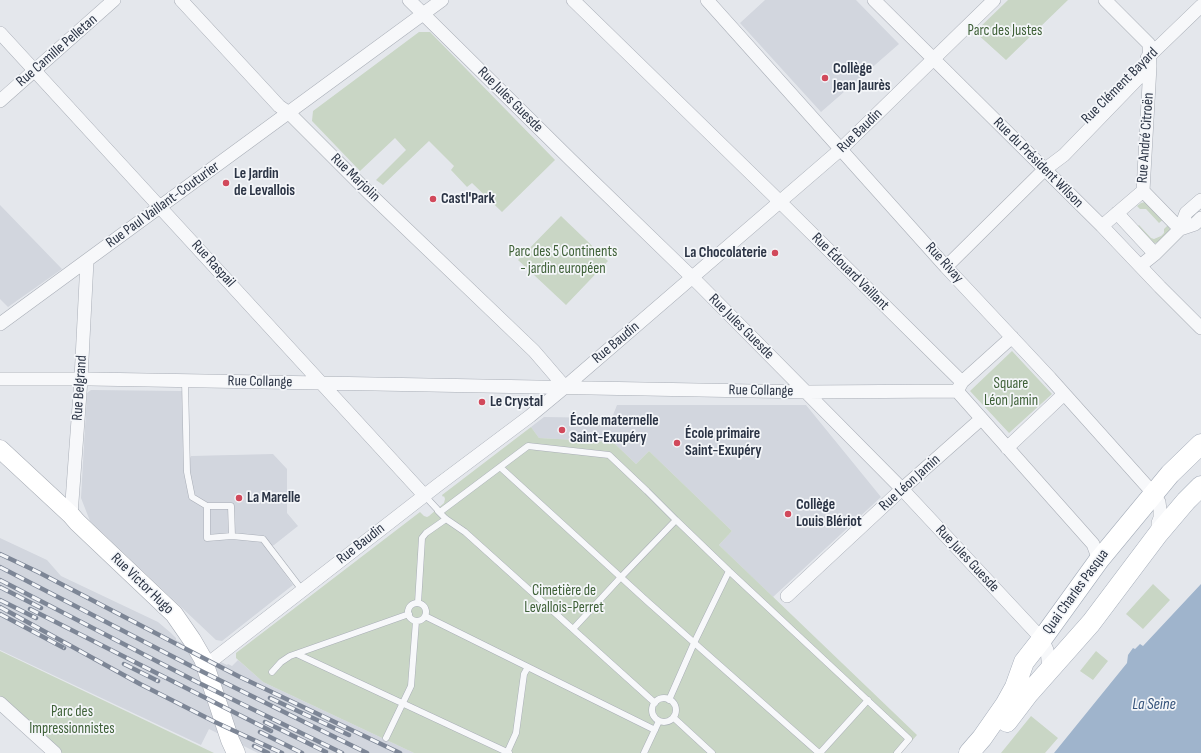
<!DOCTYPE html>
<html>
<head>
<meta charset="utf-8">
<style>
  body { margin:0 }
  canvas { display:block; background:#e4e7ec }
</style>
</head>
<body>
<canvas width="1201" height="753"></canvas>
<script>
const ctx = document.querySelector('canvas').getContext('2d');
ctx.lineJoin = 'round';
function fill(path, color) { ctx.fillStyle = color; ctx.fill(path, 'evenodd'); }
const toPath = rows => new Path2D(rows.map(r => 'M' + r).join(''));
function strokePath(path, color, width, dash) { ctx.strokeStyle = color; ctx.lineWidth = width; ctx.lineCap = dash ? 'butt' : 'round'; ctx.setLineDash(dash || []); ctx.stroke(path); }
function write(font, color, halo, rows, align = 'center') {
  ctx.font = font + ' "Sofia Sans Condensed",sans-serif'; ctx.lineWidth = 3.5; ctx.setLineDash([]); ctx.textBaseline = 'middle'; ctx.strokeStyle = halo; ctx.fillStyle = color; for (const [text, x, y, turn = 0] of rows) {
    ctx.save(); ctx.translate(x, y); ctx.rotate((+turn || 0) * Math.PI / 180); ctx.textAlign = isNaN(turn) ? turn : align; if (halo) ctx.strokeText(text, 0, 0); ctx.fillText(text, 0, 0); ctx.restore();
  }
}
const built = toPath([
  [765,0,856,0,899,44,821,112,740,23],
  [0,205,62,269,8,307,0,299],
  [91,390,182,391,185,470,191,456,273,454,287,469,287,513,298,526,274,545,266,548,293,585,222,641,216,640,90,521,81,498,87,393],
  [617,405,806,405,881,497,773,597,719,545,732,531,649,451,636,464,613,442,539,438,531,427,544,417,608,418,613,415],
  [0,538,47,560,61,576,158,622,171,633,176,638,176,640,227,665,228,664,232,666,238,660,263,682,414,753,258,753,209,729,201,745,0,650]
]);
const green = toPath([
  [1008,0,1068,0,1006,60,975,32],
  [419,32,430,32,555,160,502,212,472,183,467,187,451,170,454,166,429,141,383,185,376,180,406,150,395,138,360,171,312,121,313,111],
  [1145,202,1165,218,1159,223,1146,209,1140,209,1137,206,1141,203],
  [561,216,608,261,566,305,518,260],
  [1169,224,1170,231,1161,241,1152,244,1135,229,1139,225,1151,238,1154,239,1161,236,1164,233,1164,229],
  [1012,351,1052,394,1009,433,970,391],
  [531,427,539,438,613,442,636,464,649,451,732,531,719,545,917,735,901,753,414,753,263,682,236,658,236,653,420,512,424,516,427,517,429,516,444,503,445,499,444,496,443,497,442,495],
  [1153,584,1170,600,1143,629,1126,614],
  [0,651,214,753,60,753,0,699],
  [1096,651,1108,661,1093,680,1080,671],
  [1031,716,1058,738,1045,753,1001,753]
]);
const water = toPath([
  [1201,584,1201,753,1054,753,1127,663,1128,655,1133,648,1135,649,1140,644,1143,646]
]);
const lane = toPath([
  [185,381,187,472,192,497,207,506,231,506,232,536,207,538,207,506],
  [500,467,648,602,819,753],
  [424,495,437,509],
  [438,511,446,519,465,532,655,703],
  [440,512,528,446,609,455,647,491,676,520],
  [232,536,263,539,302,590],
  [418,603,422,538,426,533,446,519],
  '408 612a9 9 0 1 1 18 0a9 9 0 1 1-18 0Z',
  [425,616,655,730],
  [573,629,621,577,676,520,729,571,909,739,897,753],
  [297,654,509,753],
  [272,672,281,662,290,656,409,614],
  '652 710a12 12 0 1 1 24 0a12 12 0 1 1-24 0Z',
  [669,700,694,643,729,571],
  [674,718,712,753],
  [386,738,411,686,416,621],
  [507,753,516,733,524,674,528,667],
  [644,753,659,721],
  [820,753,868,700]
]);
const street = toPath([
  [181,0,279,106,289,113,370,194,534,351,565,387],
  [409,0,571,160,700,285,902,489,1042,639,1047,650,1049,670],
  [573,0,773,195,962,382,957,391],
  [707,0,946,267,1050,378,1153,493,1159,502,1160,510,1160,518,1158,523,1158,534],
  [874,0,1102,226,1160,287,1201,328],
  [0,33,424,495],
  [1147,58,1201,6],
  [0,101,114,0],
  [1143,191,1180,229],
  [1117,213,1155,254],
  [1102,226,1143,191,1150,66,1149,44,1105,0],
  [1180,229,1195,224,1201,218],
  [1140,266,1155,254,1180,229,1186,213,1201,200],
  [946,267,1044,170,1064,155,1150,66],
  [0,324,442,0],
  [0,379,90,379,321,383,807,392,957,391],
  [962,382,1012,337],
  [957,391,1093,544,1099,560],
  [1007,448,1064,394],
  [71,515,81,379,87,261],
  [787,596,902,489,981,419],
  [214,659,438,485,530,416,565,387,841,149,994,0],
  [0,703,55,753]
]);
const secondary = toPath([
  [0,449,71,515,77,522,174,614,192,640,203,659,230,740,236,753]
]);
const primary = toPath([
  [1007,722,1029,693,1091,623,1158,534,1186,501,1201,486],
  [969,753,982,738,1005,705,1015,687,1024,662,1042,639,1099,560,1170,474,1201,444]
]);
const rail = toPath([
  [0,554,38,572,238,676,400,753],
  [0,567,191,666,367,753],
  [0,580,197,682,342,753],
  [0,587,41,608],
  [0,600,36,618],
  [0,607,140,684,215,722,282,753],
  [30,609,271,731],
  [0,614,64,648],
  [124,664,158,681],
  [270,698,349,735],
  [265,722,326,752],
  [260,732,302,753],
  [254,746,268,753]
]);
const markers = [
  [825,78,4,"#d1495b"],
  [226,183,4,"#d1495b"],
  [433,199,4,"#d1495b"],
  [775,253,4,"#d1495b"],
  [482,402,4,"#d1495b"],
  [562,430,4,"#d1495b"],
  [677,443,4,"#d1495b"],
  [239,498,4,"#d1495b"],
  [788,514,4,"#d1495b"]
];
const parkNames = [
  ["Parc des Justes",1005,31],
  ["Parc des 5 Continents",563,252],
  ["- jardin européen",563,269],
  ["Square",1011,384],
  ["Léon Jamin",1011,401],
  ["Cimetière de",564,591],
  ["Levallois-Perret",564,608],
  ["Parc des",72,712],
  ["Impressionnistes",72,729]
];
const streetNames = [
  ["Rue Camille Pelletan",57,51,-41],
  ["Rue Clément Bayard",1120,86,-45],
  ["Rue Jules Guesde",510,100,45],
  ["Rue Baudin",860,131,-44],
  ["Rue André Citroën",1146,138,-86],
  ["Rue du Président Wilson",1038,163,45],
  ["Rue Marjolin",355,178,44],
  ["Rue Paul Vaillant-Couturier",163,205,-36],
  ["Rue Rivay",944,263,48],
  ["Rue Raspail",213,264,48],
  ["Rue Édouard Vaillant",850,272,45],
  ["Rue Jules Guesde",741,327,45],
  ["Rue Baudin",616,343,-40],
  ["Rue Collange",260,382,1],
  ["Rue Belgrand",80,388,-86],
  ["Rue Collange",761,391,1],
  ["Rue Léon Jamin",910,483,-42],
  ["Rue Baudin",361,544,-38],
  ["Rue Jules Guesde",967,559,47],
  ["Rue Victor Hugo",142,584,44],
  ["Quai Charles Pasqua",1076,592,-54]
];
const poiNames = [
  ["Collège",833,69],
  ["Jean Jaurès",833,86],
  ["Le Jardin",234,174],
  ["de Levallois",234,191],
  ["Castl'Park",441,199],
  ["La Chocolaterie",767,253,"right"],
  ["Le Crystal",490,402],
  ["École maternelle",570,421],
  ["Saint-Exupéry",570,438],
  ["École primaire",685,434],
  ["Saint-Exupéry",685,451],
  ["La Marelle",247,498],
  ["Collège",796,505],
  ["Louis Blériot",796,522]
];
const waterNames = [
  ["La Seine",1154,705]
];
fill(built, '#d2d6de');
fill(green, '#c9d6c5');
fill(water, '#9fb4cc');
strokePath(lane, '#a9aeb7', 7);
strokePath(street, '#a9aeb7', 14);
strokePath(secondary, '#a9aeb7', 19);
strokePath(primary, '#a3abb8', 21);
strokePath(lane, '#f7f8fa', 6);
strokePath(street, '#f7f8fa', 13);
strokePath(secondary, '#fff', 18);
strokePath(primary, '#fff', 20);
strokePath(rail, '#7d8696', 4.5);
strokePath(rail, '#f4f6f9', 3, [9]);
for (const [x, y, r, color] of markers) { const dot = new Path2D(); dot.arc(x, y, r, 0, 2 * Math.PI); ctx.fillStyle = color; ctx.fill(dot); strokePath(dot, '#f4f6f9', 1.5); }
write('15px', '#3f6138', '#f4f6f9', parkNames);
write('15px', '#2b3445', '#f4f6f9', streetNames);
write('bold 15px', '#2b3445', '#f4f6f9', poiNames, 'left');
write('italic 16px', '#34527a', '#f4f6f9', waterNames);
</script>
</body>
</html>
